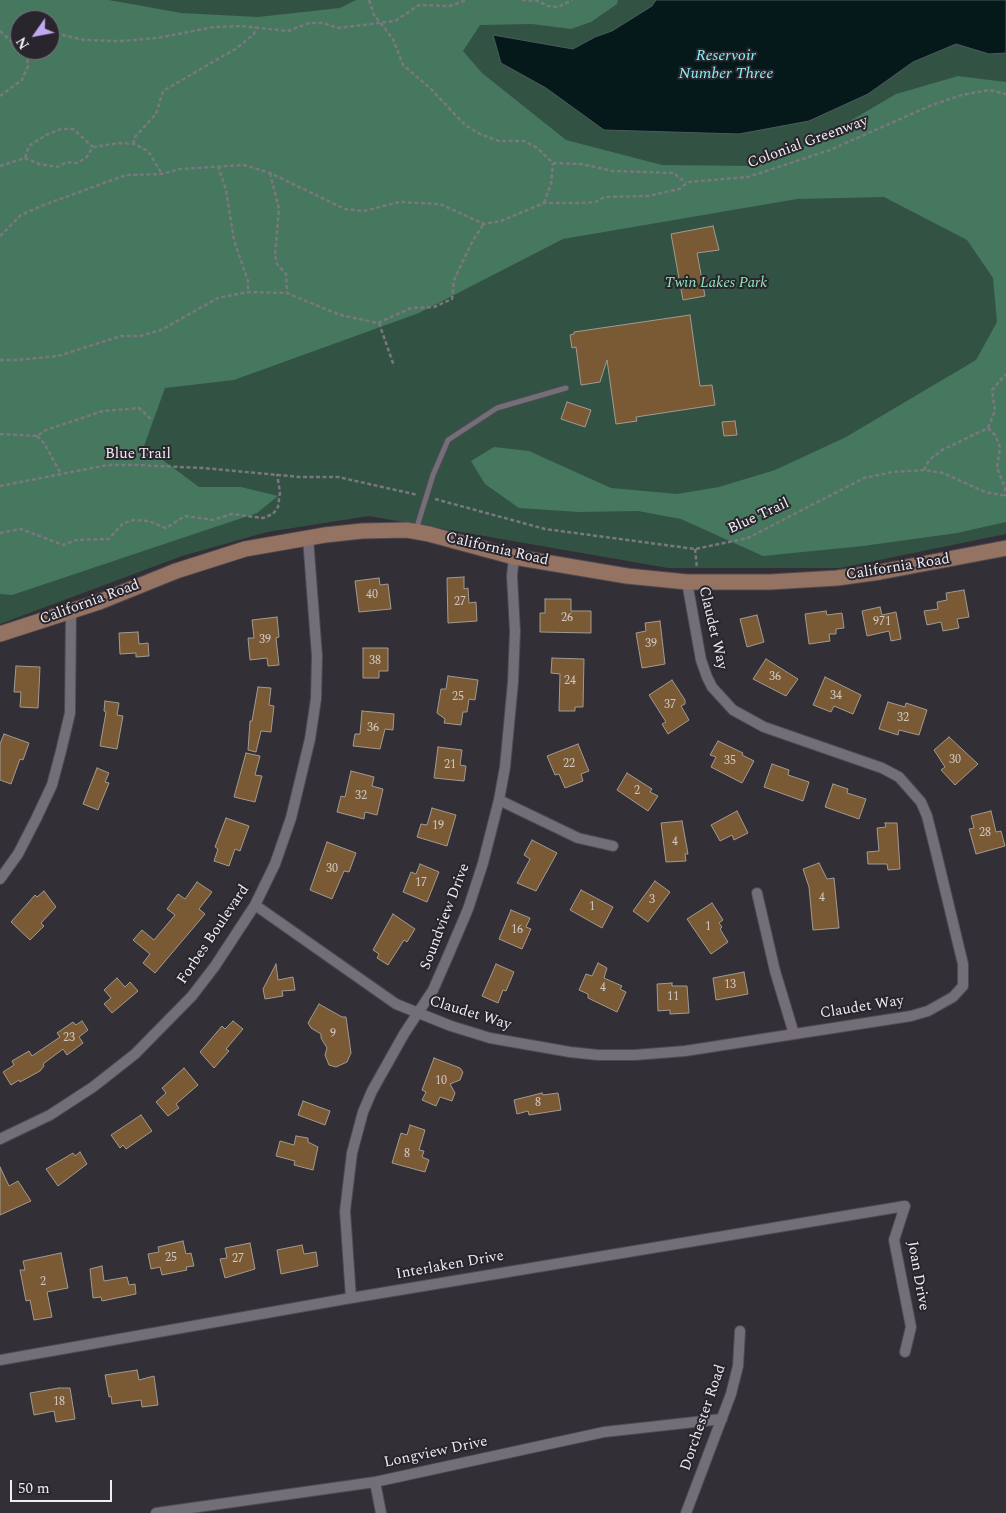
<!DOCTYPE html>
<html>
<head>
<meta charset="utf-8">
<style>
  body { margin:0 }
  #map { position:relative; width:1006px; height:1513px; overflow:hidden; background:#332f37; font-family:Spectral,serif }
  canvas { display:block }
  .north { position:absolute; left:10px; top:10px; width:50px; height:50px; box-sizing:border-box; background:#29252d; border:1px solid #79757c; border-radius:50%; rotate:237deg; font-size:14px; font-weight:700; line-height:20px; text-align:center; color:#f0edf2 }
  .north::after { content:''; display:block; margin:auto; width:18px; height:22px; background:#c3a7f2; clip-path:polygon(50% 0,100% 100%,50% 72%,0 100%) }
  .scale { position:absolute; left:10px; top:1480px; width:102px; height:22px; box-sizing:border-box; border:2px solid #f0edf2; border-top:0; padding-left:6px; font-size:15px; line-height:18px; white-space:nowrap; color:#f0edf2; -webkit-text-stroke:4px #29252d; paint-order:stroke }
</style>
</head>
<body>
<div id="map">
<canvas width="1006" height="1513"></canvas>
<div class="north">N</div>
<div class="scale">50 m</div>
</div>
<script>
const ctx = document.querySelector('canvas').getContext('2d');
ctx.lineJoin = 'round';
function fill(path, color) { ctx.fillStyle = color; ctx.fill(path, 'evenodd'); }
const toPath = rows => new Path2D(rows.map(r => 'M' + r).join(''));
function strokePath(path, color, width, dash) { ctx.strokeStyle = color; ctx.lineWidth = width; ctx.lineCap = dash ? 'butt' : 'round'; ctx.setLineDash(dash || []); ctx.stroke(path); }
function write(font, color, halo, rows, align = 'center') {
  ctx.font = font + ' Spectral,serif'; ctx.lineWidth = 4; ctx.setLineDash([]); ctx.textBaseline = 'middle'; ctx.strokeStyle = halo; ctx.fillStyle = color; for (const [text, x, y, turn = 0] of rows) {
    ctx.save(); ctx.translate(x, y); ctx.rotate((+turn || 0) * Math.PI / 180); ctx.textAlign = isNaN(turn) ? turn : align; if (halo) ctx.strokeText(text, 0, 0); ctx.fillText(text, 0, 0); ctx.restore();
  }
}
const green = toPath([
  [0,0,1006,0,1006,534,840,568,668,568,369,516,267,532,182,556,0,624],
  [20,20,50,20,50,50,20,50]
]);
const forest = toPath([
  [0,0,109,0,181,13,258,17,340,8,356,0,618,0,617,4,591,22,571,29,532,24,480,25,463,51,482,73,566,140,662,165,757,166,816,141,896,94,958,76,1006,82,1006,522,957,533,863,546,763,556,681,519,638,511,579,512,519,508,485,484,471,461,494,447,529,451,611,488,677,494,719,487,775,470,846,437,976,360,997,322,993,278,967,240,884,197,797,199,563,239,419,313,234,380,165,388,144,446,199,487,241,487,278,496,257,513,12,595,0,594],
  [20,20,50,20,50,50,20,50]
]);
const water = toPath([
  [656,0,1006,0,1006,53,989,54,956,44,913,62,868,94,809,121,739,134,604,130,546,88,501,63,493,35,573,49,595,37,612,31,652,6,656,0]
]);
const building = toPath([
  [713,226,719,250,697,253,705,296,683,300,671,234,713,226],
  [690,315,700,386,712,385,715,405,636,417,637,421,616,424,607,360,600,382,581,385,576,347,572,348,570,335,574,334,574,332,690,315],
  [567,402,591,410,585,427,561,419,567,402],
  [735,421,737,435,724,436,722,422,735,421],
  [464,577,464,589,468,588,469,603,476,602,477,621,448,623,447,578,464,577],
  [379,578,380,585,388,584,391,609,359,612,355,581,379,578],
  [964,590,969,617,957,619,959,628,943,631,941,622,927,625,924,611,938,609,937,602,947,600,946,593,964,590],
  [545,599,571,599,571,611,591,611,591,633,540,632,540,613,545,613,545,599],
  [880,607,882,615,896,612,901,639,891,641,889,631,867,636,862,611,880,607],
  [826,611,827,615,842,613,844,628,836,629,836,634,829,634,830,641,809,644,805,614,826,611],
  [757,615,764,642,747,647,740,619,757,615],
  [277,617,279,637,276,638,279,665,268,666,267,658,250,660,248,638,254,638,252,620,277,617],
  [660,621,665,664,642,668,636,633,646,631,645,623,660,621],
  [138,632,139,644,148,643,149,656,136,657,136,653,120,654,119,633,138,632],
  [363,648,388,648,388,671,379,671,379,678,363,678,363,648],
  [552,658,584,659,583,707,575,707,575,711,559,711,560,674,551,673,552,658],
  [766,659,798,679,786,696,753,679,766,659],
  [16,666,40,667,38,708,20,707,21,692,14,692,16,666],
  [448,676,478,680,475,700,469,699,467,712,463,712,461,725,444,723,445,719,437,713,441,689,446,689,448,676],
  [825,677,861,695,853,714,834,706,831,712,813,705,825,677],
  [672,680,685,700,685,704,681,706,689,720,668,734,662,724,666,722,649,695,672,680],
  [258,687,271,688,269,705,274,706,271,732,261,731,256,752,248,750,250,721,252,721,258,687],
  [105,701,119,703,117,715,123,716,117,749,100,746,106,712,104,711,105,701],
  [888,702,905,707,906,703,927,710,919,735,899,730,898,735,879,729,888,702],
  [362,711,394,714,393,730,385,729,380,749,353,746,355,734,360,734,362,711],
  [4,734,29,743,23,760,20,759,11,784,0,780,0,744,4,734],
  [949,737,978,764,955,785,941,770,945,767,934,750,949,737],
  [718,741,743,753,742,755,754,761,742,783,711,767,716,757,710,755,718,741],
  [578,744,589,771,581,774,583,781,565,788,559,774,555,775,547,756,578,744],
  [438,747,462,750,460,765,466,766,464,781,434,778,438,747],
  [246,753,260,756,255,775,262,776,255,802,234,797,246,753],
  [772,764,789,770,788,775,809,782,803,801,764,787,772,764],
  [97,768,109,773,105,782,109,783,98,810,83,804,97,768],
  [351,771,374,777,372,786,383,789,377,815,365,812,364,819,337,812,341,796,345,797,351,771],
  [627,773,652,789,650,792,658,796,648,811,617,790,627,773],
  [833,784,848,789,847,793,866,799,859,819,825,807,833,784],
  [432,808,456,815,447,846,417,837,421,824,427,825,432,808],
  [737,811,748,833,734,840,732,835,720,841,711,825,737,811],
  [991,811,996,832,1001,831,1005,846,976,854,969,829,974,828,971,816,991,811],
  [226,818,249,826,240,851,235,849,229,866,214,861,218,849,215,847,226,818],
  [682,821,688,854,685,854,686,861,666,862,661,823,682,821],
  [885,823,897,823,900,869,888,870,887,864,868,864,867,852,879,851,877,828,886,827,885,823],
  [532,840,557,853,536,891,517,883,530,859,524,855,532,840],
  [327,842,356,853,349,872,344,871,332,899,310,890,327,842],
  [819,863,827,879,834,878,839,928,813,930,809,887,803,869,819,863],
  [420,864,439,872,427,902,403,892,411,872,416,874,420,864],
  [655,881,670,892,648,922,633,911,655,881],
  [197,882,212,892,199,909,205,914,155,973,143,963,150,954,133,940,142,930,154,940,175,915,167,909,178,894,185,899,197,882],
  [581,890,613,907,602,928,570,910,581,890],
  [44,891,56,907,41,923,44,926,30,940,11,922,35,895,37,897,44,891],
  [712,903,723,920,719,923,722,927,720,929,728,942,711,954,687,919,712,903],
  [511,910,530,918,526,927,531,929,522,949,499,939,511,910],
  [393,914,415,929,407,942,404,940,388,965,377,958,379,954,373,950,393,914],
  [598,963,607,968,604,978,622,986,620,989,626,992,617,1012,588,998,588,994,579,990,586,974,592,976,598,963],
  [276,964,278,980,293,977,295,990,282,991,283,996,265,999,263,989,276,964],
  [496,964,514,972,506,991,503,990,498,1003,482,996,496,964],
  [744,972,748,994,716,1000,713,978,744,972],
  [117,978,125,987,130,982,138,991,112,1013,104,1004,111,998,104,990,117,978],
  [672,983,672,986,687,986,689,1013,670,1014,670,1010,658,1011,657,984,672,983],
  [319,1004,342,1017,346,1017,351,1053,347,1062,336,1067,329,1065,325,1055,327,1048,321,1038,321,1034,311,1028,308,1023,319,1004],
  [82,1021,88,1030,79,1037,83,1043,67,1055,63,1049,43,1064,44,1066,40,1071,20,1082,19,1080,11,1085,3,1072,14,1065,12,1061,29,1051,32,1056,60,1037,57,1033,73,1022,76,1025,82,1021],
  [233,1021,243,1029,226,1049,229,1051,214,1068,200,1052,222,1026,225,1029,233,1021],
  [434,1058,460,1068,463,1072,460,1080,450,1084,455,1093,452,1101,440,1097,436,1106,422,1100,426,1092,422,1090,434,1058],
  [184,1068,198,1085,176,1104,179,1108,168,1116,156,1102,166,1093,162,1088,184,1068],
  [542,1093,543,1095,558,1093,561,1110,529,1115,528,1111,517,1114,514,1100,542,1093],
  [303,1101,330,1111,325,1125,298,1115,303,1101],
  [141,1115,152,1131,126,1149,123,1145,120,1148,111,1135,141,1115],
  [410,1125,425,1130,419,1150,424,1151,422,1157,429,1160,425,1172,392,1163,401,1133,407,1135,410,1125],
  [296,1136,308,1138,308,1142,318,1147,313,1170,294,1165,295,1161,276,1156,280,1141,294,1145,296,1136],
  [80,1152,87,1164,58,1186,46,1169,73,1153,75,1156,80,1152],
  [0,1167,9,1186,18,1181,31,1201,0,1215,0,1167],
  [183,1241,186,1254,191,1253,194,1266,186,1267,187,1270,162,1275,160,1267,151,1269,148,1254,159,1252,158,1247,183,1241],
  [250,1243,255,1269,225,1278,220,1259,227,1258,225,1248,250,1243],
  [302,1245,304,1254,316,1252,318,1266,281,1274,277,1250,302,1245],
  [61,1253,68,1288,47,1292,52,1317,34,1320,30,1300,26,1301,20,1270,25,1270,23,1261,61,1253],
  [102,1266,104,1281,127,1277,129,1285,135,1284,136,1294,102,1301,101,1297,93,1298,90,1269,102,1266],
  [137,1370,139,1380,154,1376,158,1405,142,1407,141,1400,112,1404,111,1396,109,1397,105,1375,137,1370],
  [59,1388,70,1388,75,1419,56,1422,54,1411,34,1415,30,1393,59,1388]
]);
const path = toPath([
  [369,0,374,15,393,39,403,65,430,88,465,125,480,134,499,141,524,141,536,147,553,163,582,164,612,171,674,173,686,183],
  [522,0,538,1,548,6,558,7,572,0],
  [0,31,20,49],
  [50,38,59,34,84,40,120,41,157,38,214,27,241,26,288,31,309,23,323,23,338,28,395,21,419,5,450,6,467,0],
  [0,96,22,80,28,66,27,54],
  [134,144,134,138,156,114,163,91,237,48,254,34,256,27],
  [25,158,29,146,46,135,61,129,73,129,93,147],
  [0,166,25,158,39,164,57,167,67,162,77,163,86,158,93,147,120,143,134,144,148,151,162,174],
  [218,166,226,190,234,240,248,281,248,292],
  [270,173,279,209,275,255,277,264,286,274,287,293],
  [544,203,551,184,553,163],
  [0,236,21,215,41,206,126,175,162,174,180,169,244,165,270,173,345,209,364,211,399,202,440,204,484,224,501,221,544,203,579,203,595,202,605,197,648,196,679,189,689,182,748,177,830,150,932,105,962,95,989,90,1006,94],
  [379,323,394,366],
  [0,360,17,360,58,356,121,336,140,336,161,330,218,298,248,292,287,293,340,315,378,323,411,308,434,307,452,299,454,280,473,240,484,224],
  [988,428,995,435,1000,447,997,468,1005,488,1005,496],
  [988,428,995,411,992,390,1006,374],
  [0,434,37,436,46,430,103,411,129,409,139,408,151,419],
  [37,436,44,443,60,472],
  [924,470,929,460,942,450,988,428],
  [0,486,107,465,137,465,203,468,300,477,338,477,418,495],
  [435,499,545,529,695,549,748,538,864,478,892,472,924,470,943,473,985,492,1006,496],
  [0,533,21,529,63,545,76,540,109,539,123,523,134,520,149,521,166,528,185,516,213,520,231,514,263,518,273,514,278,507,280,492,277,474],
  [695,549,697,568]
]);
const service = toPath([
  [416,530,433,475,448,440,497,408,566,388]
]);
const minor = toPath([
  [499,800,578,838,613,846],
  [0,879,18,854,36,819,52,785,61,751,70,713,71,610],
  [757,893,775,971,794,1034],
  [255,905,396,1004,451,1026,490,1038,570,1052,598,1055,635,1055,685,1051,911,1016,928,1011,953,997,963,986,963,964,935,848,927,816,921,802,899,777,882,768,764,727,733,710,712,687,707,677,701,660,687,582],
  [0,1139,50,1115,93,1087,135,1054,192,996,215,966,255,905,275,864,291,818,310,739,316,699,317,656,308,538],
  [351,1298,345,1211,352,1153,363,1112,372,1091,404,1034,433,990,448,956,468,909,483,863,499,800,505,767,513,682,515,631,512,576,514,557],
  [0,1360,351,1298,905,1206,894,1240,911,1327,905,1352],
  [375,1482,381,1513],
  [156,1513,375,1482,604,1432,722,1419],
  [686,1513,731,1394,738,1366,740,1331]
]);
const secondary = toPath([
  [0,634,99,602,176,571,245,549,325,535,362,531,407,530,429,534,514,557,627,576,687,582,770,582,837,578,880,572,1006,548]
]);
const numberNames = [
  ["40",372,596],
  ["27",460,603],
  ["26",567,619],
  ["971",882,623],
  ["39",265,641],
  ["39",651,645],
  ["38",375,662],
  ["36",775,678],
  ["24",570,682],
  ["34",836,697],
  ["25",458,698],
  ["37",670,706],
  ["32",903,719],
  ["36",373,729],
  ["30",955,761],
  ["35",730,762],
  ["22",569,765],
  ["21",450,766],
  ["2",637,792],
  ["32",361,797],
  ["19",438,827],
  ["28",985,834],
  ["4",675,843],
  ["30",332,870],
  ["17",421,884],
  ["4",822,899],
  ["3",652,901],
  ["1",592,908],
  ["1",708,928],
  ["16",517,931],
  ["13",730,986],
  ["4",603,989],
  ["11",673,998],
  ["9",333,1035],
  ["23",69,1039],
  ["10",441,1082],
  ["8",538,1104],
  ["8",407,1155],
  ["25",171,1259],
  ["27",238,1260],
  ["2",43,1283],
  ["18",59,1403]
];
const streetNames = [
  ["Colonial Greenway",808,143,-20],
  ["Blue Trail",138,455],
  ["Blue Trail",759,517,-25],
  ["California Road",497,550,13],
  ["California Road",898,568,-9],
  ["California Road",90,603,-20],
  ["Claudet Way",712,628,77],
  ["Soundview Drive",446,917,-69],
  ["Forbes Boulevard",214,935,-56],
  ["Claudet Way",862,1008,-9],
  ["Claudet Way",470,1014,17],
  ["Interlaken Drive",450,1266,-10],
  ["Joan Drive",917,1276,80],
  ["Dorchester Road",704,1418,-71],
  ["Longview Drive",436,1453,-12]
];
const parkNames = [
  ["Twin Lakes Park",716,284]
];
const waterNames = [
  ["Reservoir",726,57],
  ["Number Three",726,75]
];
fill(green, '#325343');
fill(forest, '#46775f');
fill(water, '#05191b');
strokePath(water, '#4c595c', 1);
fill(building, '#795a35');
strokePath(building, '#a29a91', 1);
strokePath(service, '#4e4a51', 7);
strokePath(minor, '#4e4a51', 12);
strokePath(secondary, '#4e4a51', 17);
strokePath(path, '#7a777e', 2.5, [4, 2.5]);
strokePath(service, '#736e77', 5);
strokePath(minor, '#736e77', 10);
strokePath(secondary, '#957363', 15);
write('12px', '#d2c8c3', null, numberNames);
write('15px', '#f0edf2', '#29252d', streetNames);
write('italic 15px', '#94e4bc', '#29252d', parkNames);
write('italic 16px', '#89f0f8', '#29252d', waterNames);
</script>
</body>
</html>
